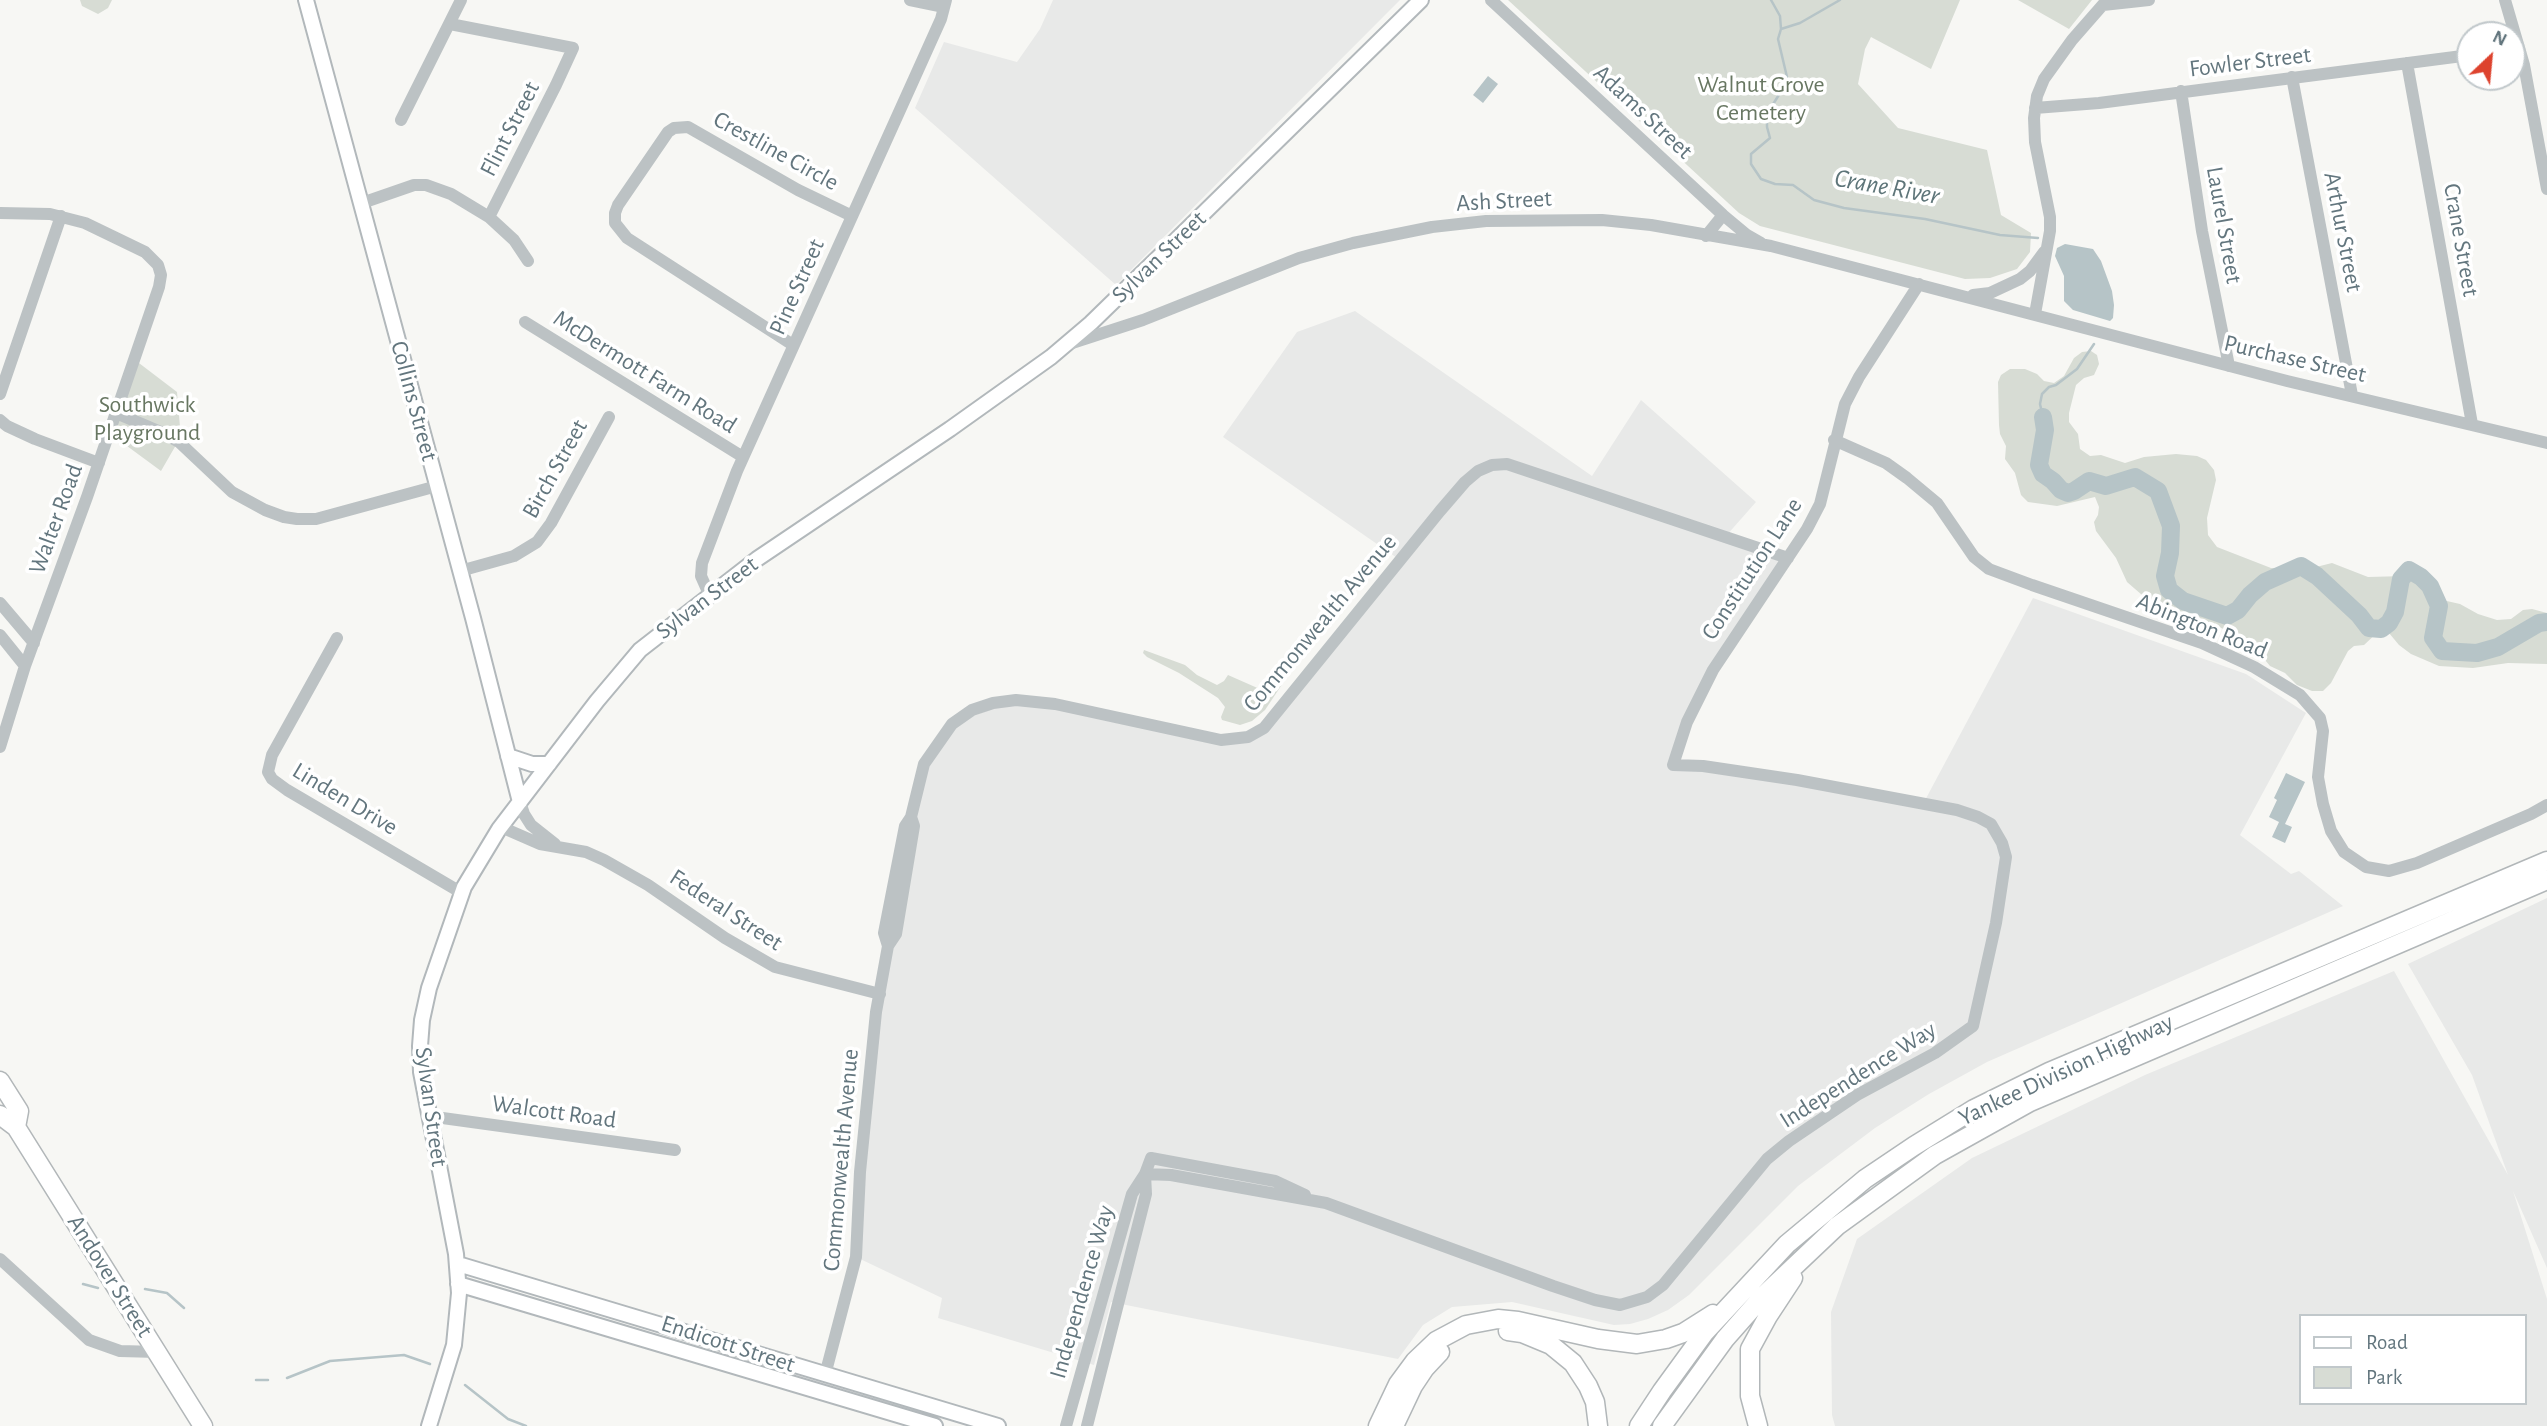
<!DOCTYPE html>
<html>
<head>
<meta charset="utf-8">
<style>
  body { margin:0 }
  #map { position:relative; width:2547px; height:1426px; overflow:hidden; background:#f7f7f4; font-family:"Alegreya Sans",sans-serif }
  canvas { display:block }
  .legend { position:absolute; left:2299px; top:1314px; width:228px; height:91px; box-sizing:border-box; background:#fff; border:2px solid #c1c8cb; margin:0; padding:9px 12px; list-style:none; font-size:21px; color:#63767e }
  .legend li { display:flex; align-items:center; gap:14px; height:35px }
  .legend b { width:35px; border:2px solid #c1c8cb }
  .north { position:absolute; left:2456px; top:21px; width:70px; height:70px; box-sizing:border-box; background:#fff; border:2px solid #c1c8cb; border-radius:50%; rotate:26deg; font-size:19px; font-weight:700; line-height:28px; text-align:center; color:#63767e }
  .north::after { content:''; display:block; margin:auto; width:24px; height:32px; background:#dd432e; clip-path:polygon(50% 0,100% 100%,50% 72%,0 100%) }
</style>
</head>
<body>
<div id="map">
<canvas width="2547" height="1426"></canvas>
<ul class="legend">
<li><b style="height:9px;background:#fff"></b>Road</li>
<li><b style="height:19px;background:#d7dcd4"></b>Park</li>
</ul>
<div class="north">N</div>
</div>
<script>
const ctx = document.querySelector('canvas').getContext('2d');
ctx.lineJoin = 'round';
function fill(path, color) { ctx.fillStyle = color; ctx.fill(path, 'evenodd'); }
const toPath = rows => new Path2D(rows.map(r => 'M' + r).join(''));
function strokePath(path, color, width, dash) { ctx.strokeStyle = color; ctx.lineWidth = width; ctx.lineCap = dash ? 'butt' : 'round'; ctx.setLineDash(dash || []); ctx.stroke(path); }
function write(font, color, halo, rows, align = 'center') {
  ctx.font = font + ' "Alegreya Sans",sans-serif'; ctx.lineWidth = 7; ctx.setLineDash([]); ctx.textBaseline = 'middle'; ctx.strokeStyle = halo; ctx.fillStyle = color; for (const [text, x, y, turn = 0] of rows) {
    ctx.save(); ctx.translate(x, y); ctx.rotate((+turn || 0) * Math.PI / 180); ctx.textAlign = isNaN(turn) ? turn : align; if (halo) ctx.strokeText(text, 0, 0); ctx.fillText(text, 0, 0); ctx.restore();
  }
}
const built = toPath([
  [1053,0,1400,0,1116,285,915,108,944,42,1017,62,1040,29],
  [1355,311,1592,476,1641,400,1756,502,1726,536,1788,558,1731,642,1673,764,1923,804,2033,598,2246,674,2306,713,2240,835,2291,874,2299,871,2343,906,1987,1062,1929,1094,1875,1128,1798,1186,1689,1295,1668,1310,1648,1319,1630,1324,1614,1325,1512,1302,1452,1307,1423,1325,1398,1359,1111,1302,1094,1365,938,1318,942,1298,856,1257,876,1012,924,764,952,724,1016,700,1221,740,1264,728,1400,560,1223,437,1297,332],
  [2547,898,2547,1268,2513,1191,2547,1299,2547,1426,1835,1426,1832,1415,1831,1312,1857,1239,1972,1158,2145,1075,2394,971,2508,1175,2472,1075,2408,964],
  [2300,1316,2524,1316,2524,1403,2300,1403]
]);
const green = toPath([
  [80,0,112,0,108,8,98,14,82,6],
  [1508,0,1960,0,1931,69,1871,37,1865,49,1858,84,1898,128,1987,150,2001,215,2031,233,2030,252,2017,269,1990,278,1965,279,1760,226,1739,213],
  [2018,0,2092,0,2069,29],
  [2091,351,2097,355,2099,364,2094,375,2084,378,2076,385,2069,413,2069,422,2078,434,2080,449,2090,456,2101,455,2125,463,2144,457,2176,454,2197,456,2206,460,2214,470,2216,480,2207,518,2208,535,2217,547,2271,568,2282,568,2299,563,2312,568,2332,563,2368,577,2405,576,2415,579,2426,591,2438,599,2460,604,2478,614,2497,620,2511,619,2523,610,2532,609,2547,613,2547,664,2508,663,2473,668,2439,666,2411,654,2399,645,2389,633,2380,630,2364,645,2354,646,2348,651,2331,683,2323,691,2312,691,2297,685,2285,673,2270,666,2256,649,2235,634,2219,627,2200,626,2142,595,2127,582,2116,558,2096,531,2094,522,2098,515,2099,507,2095,497,2057,506,2028,502,2021,495,2015,473,2005,459,2006,446,2000,434,1999,425,1998,382,2001,375,2010,369,2025,369,2037,374,2044,381,2054,383,2064,376,2074,358,2082,352],
  [135,360,177,392,180,427,176,445,161,471,108,432],
  [1144,650,1185,665,1197,675,1217,685,1224,681,1228,675,1262,690,1286,666,1291,665,1293,668,1265,710,1252,721,1240,725,1222,720,1221,717,1225,707,1218,698,1179,673,1147,657,1143,653]
]);
const water = toPath([
  [1488,76,1498,84,1483,103,1473,95],
  [2065,244,2093,249,2101,261,2112,291,2114,305,2113,318,2110,321,2073,310,2064,301,2064,276,2055,256,2057,248],
  [2286,773,2305,782,2285,824,2292,827,2285,843,2272,837,2279,822,2269,817,2277,800,2274,798]
]);
const stream = toPath([
  [1771,0,1780,16,1781,29,1778,39,1787,77,1785,85,1767,114,1767,127,1770,138,1751,154,1751,164,1761,179,1775,184,1793,185,1814,200,1844,208,1925,219,2000,235,2038,238],
  [1781,29,1800,23,1840,0],
  [2043,417,2040,404,2042,394,2049,387,2056,385,2077,369,2094,344],
  [83,1284,98,1288],
  [145,1289,167,1293,184,1308],
  [287,1378,330,1361,404,1355,430,1364],
  [256,1380,268,1380],
  [465,1385,508,1419,526,1426]
]);
const river = toPath([
  [2043,417,2045,430,2039,465,2043,474,2053,481,2061,490,2068,493,2074,491,2089,481,2106,486,2135,477,2158,491,2171,526,2170,553,2165,576,2169,590,2183,601,2227,616,2238,610,2250,595,2265,582,2301,566,2317,576,2359,615,2369,628,2381,629,2389,623,2395,612,2401,579,2409,570,2421,577,2430,586,2439,606,2433,638,2442,651,2477,653,2498,647,2539,623,2547,622]
]);
const minor = toPath([
  [910,0,944,7],
  [1491,0,1723,215,1747,235,1761,243],
  [2505,0,2524,65,2547,189],
  [2103,5,2149,0],
  [2407,63,2472,424],
  [2292,77,2352,395],
  [2181,91,2202,231,2229,366],
  [2035,108,2099,103,2470,55],
  [401,120,461,0],
  [362,203,414,185,426,185,451,194,489,217,556,85,573,48,450,24],
  [0,213,50,214,85,223,145,252,158,265,161,275,159,287,87,497,25,666,0,747],
  [489,217,514,240,528,261],
  [1706,236,1723,215],
  [1973,295,1990,293,2020,279,2030,271,2044,252],
  [2035,314,2050,231,2050,217,2035,142,2034,118,2037,96,2044,79,2072,40,2107,0],
  [525,322,743,457],
  [793,345,627,238,615,223,615,213,618,205,668,132,674,128,688,127,798,190,852,216],
  [1066,345,1143,320,1299,258,1353,243,1432,227,1486,221,1602,220,1651,225,1771,246,2287,381,2547,443],
  [0,394,61,216],
  [116,413,163,433,179,442,232,492,265,510,284,517,297,519,316,519,437,486],
  [0,420,7,426,35,439,99,463],
  [1834,440,1886,463,1907,478,1937,503,1974,557,1989,569,2032,585,2202,643,2254,667,2300,695,2320,718,2323,731,2318,777,2323,804,2331,831,2344,852,2366,867,2389,871,2417,863,2531,814,2547,805],
  [460,571,514,556,537,542,551,523,609,417],
  [709,594,701,576,702,563,737,471,914,79,941,19,946,0],
  [0,603,34,643],
  [0,635,25,666],
  [337,638,272,755,268,772,272,779,287,790,462,893],
  [520,802,524,814,531,825,555,844],
  [501,827,540,844,586,852,604,860,648,885,725,938,775,967,880,994],
  [888,946,884,933,905,826,911,817,924,764,952,724,972,710,993,703,1016,700,1055,704,1221,740,1248,737,1264,728,1440,511,1465,482,1478,471,1492,465,1507,464,1788,558],
  [428,1116,675,1150],
  [1145,1174,1171,1175,1326,1203,1553,1286,1595,1300,1620,1305,1647,1297,1663,1285,1767,1159,1789,1141,1857,1095,1935,1053,1973,1026,1996,923,2006,857,2002,843,1991,824,1978,817,1957,810,1797,780,1703,766,1673,765,1687,722,1713,670,1807,529,1820,504,1845,404,1859,377,1919,284],
  [0,1259,89,1340,120,1351,158,1352],
  [825,1375,856,1257,860,1172,876,1012,888,946,896,934,914,826,911,817],
  [1066,1426,1132,1194,1145,1174,1151,1158,1275,1181,1305,1195],
  [1087,1426,1146,1194,1145,1174]
]);
const major = toPath([
  [306,0,473,618,520,802],
  [508,756,532,764,549,764],
  [458,1264,998,1426],
  [458,1284,935,1426],
  [429,1426,454,1345,459,1293,456,1254,421,1072,420,1046,422,1020,429,988,464,887,499,829,597,701,640,650,757,559,950,429,1051,357,1091,323,1164,252,1421,0]
]);
const highway = toPath([
  [0,1081,19,1111,16,1127],
  [0,1115,16,1127,203,1426],
  [1508,1331,1522,1333,1551,1345,1573,1363,1588,1386,1595,1402,1598,1426],
  [1378,1426,1398,1384,1415,1361,1436,1341,1466,1325,1498,1319,1518,1321,1598,1339,1637,1344,1666,1339,1683,1333,1713,1314],
  [1394,1426,1413,1386,1425,1368,1440,1352],
  [1639,1426,1662,1391,1705,1332,1787,1244,1865,1179,1914,1146,1974,1109,2049,1072,2547,861],
  [1662,1426,1725,1339,1763,1296,1837,1226,1935,1155,2030,1102,2547,880],
  [1758,1426,1750,1396,1750,1349,1768,1316,1793,1278]
]);
const streetNames = [
  ["Fowler Street",2250,62,-7],
  ["Adams Street",1643,112,43],
  ["Flint Street",510,129,-63],
  ["Crestline Circle",776,151,29],
  ["Ash Street",1504,201,-3],
  ["Laurel Street",2224,225,80],
  ["Arthur Street",2343,232,79],
  ["Crane Street",2461,240,80],
  ["Sylvan Street",1159,257,-44],
  ["Pine Street",797,287,-66],
  ["Purchase Street",2295,359,13],
  ["McDermott Farm Road",645,372,32],
  ["Collins Street",414,401,75],
  ["Birch Street",555,469,-61],
  ["Walter Road",56,519,-70],
  ["Constitution Lane",1752,569,-57],
  ["Sylvan Street",707,598,-37],
  ["Commonwealth Avenue",1320,623,-50],
  ["Abington Road",2202,626,22],
  ["Linden Drive",345,799,31],
  ["Federal Street",726,910,33],
  ["Yankee Division Highway",2066,1070,-25],
  ["Independence Way",1858,1075,-32],
  ["Sylvan Street",431,1107,82],
  ["Walcott Road",554,1112,8],
  ["Commonwealth Avenue",841,1160,-85],
  ["Andover Street",110,1276,58],
  ["Independence Way",1082,1292,-74],
  ["Endicott Street",728,1344,18]
];
const parkNames = [
  ["Walnut Grove",1761,85],
  ["Cemetery",1761,113],
  ["Southwick",147,405],
  ["Playground",147,433]
];
const waterNames = [
  ["Crane River",1887,187,10]
];
fill(built, '#e8e9e8');
fill(green, '#d7dcd4');
fill(water, '#b6c4c7');
strokePath(stream, '#b6c4c7', 2.5);
strokePath(river, '#b6c4c7', 18);
strokePath(major, '#b2b8bb', 18);
strokePath(highway, '#b2b7b9', 21);
strokePath(minor, '#bcc2c4', 12);
strokePath(major, '#fff', 14);
strokePath(highway, '#fff', 18);
write('24px', '#63767e', '#fff', streetNames);
write('24px', '#687762', '#fff', parkNames);
write('italic 26px', '#5e7579', '#fff', waterNames);
</script>
</body>
</html>
